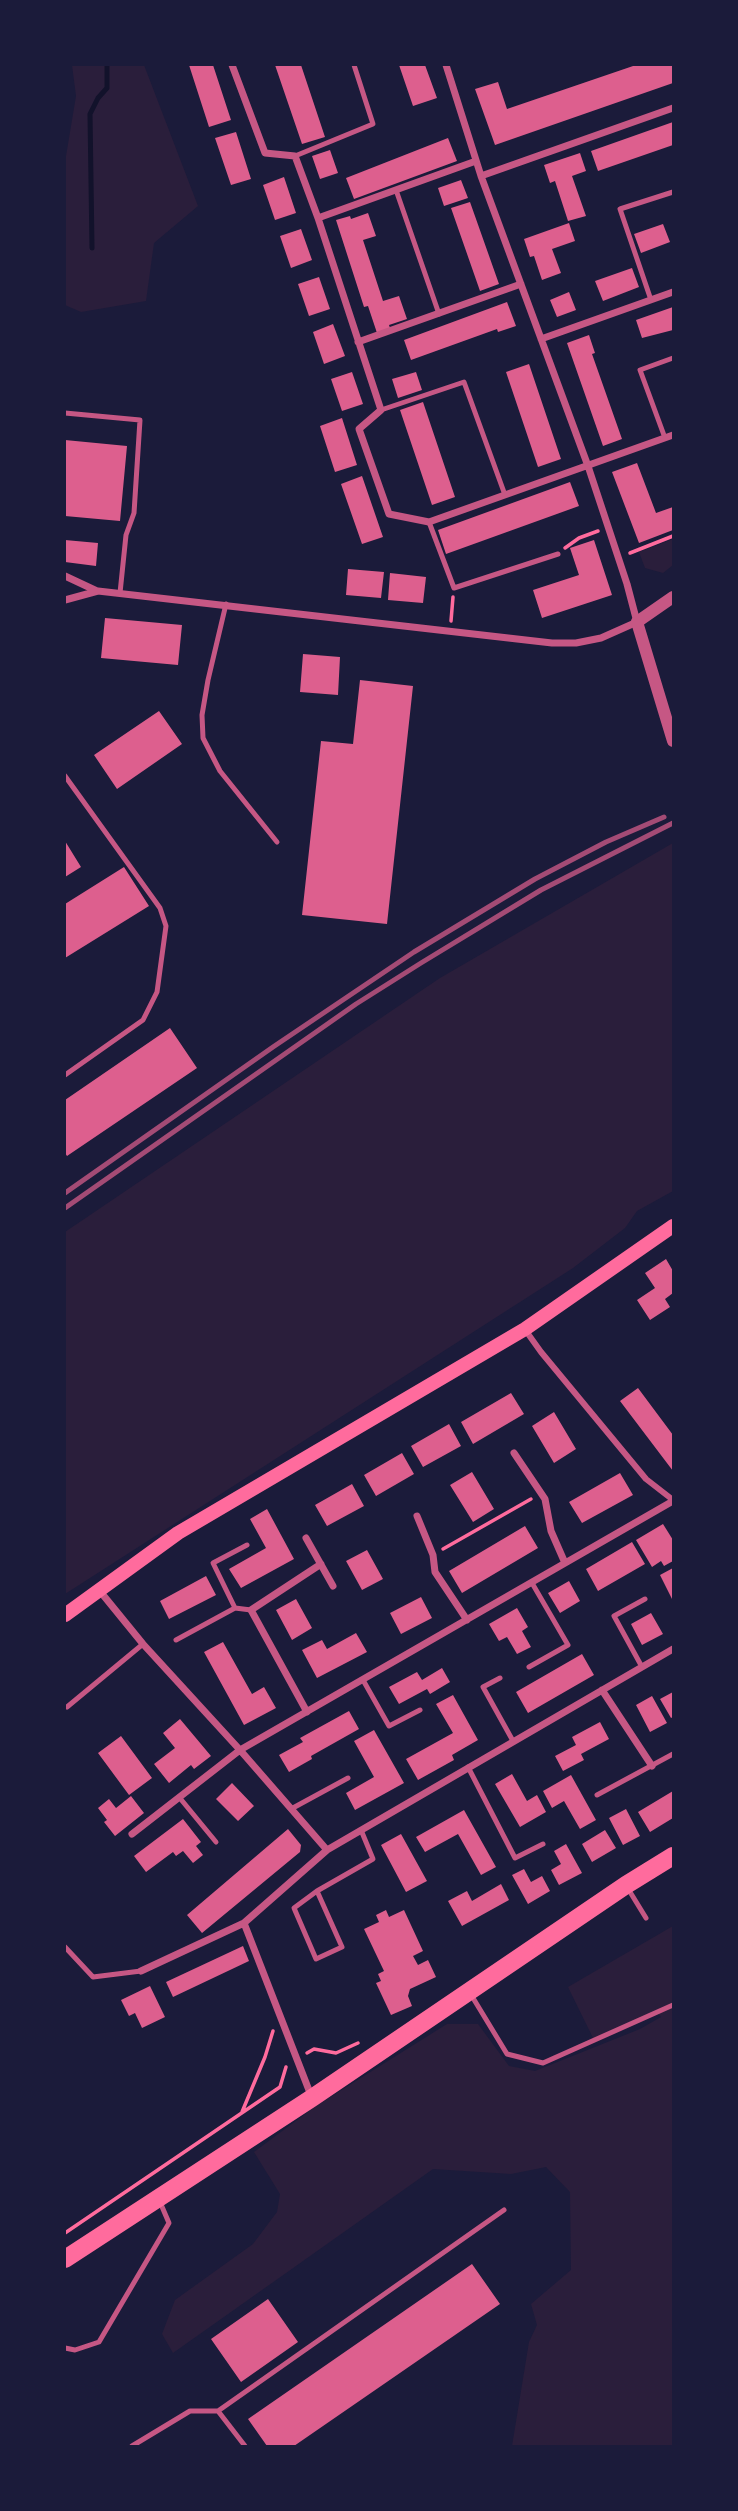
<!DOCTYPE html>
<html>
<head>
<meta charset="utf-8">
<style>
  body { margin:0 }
  #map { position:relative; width:738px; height:2511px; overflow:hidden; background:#1b1b3a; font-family:"Noto Sans",sans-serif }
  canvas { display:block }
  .frame { position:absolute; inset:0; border:66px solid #1b1b3a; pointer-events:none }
</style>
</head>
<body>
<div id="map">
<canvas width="738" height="2511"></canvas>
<div class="frame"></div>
</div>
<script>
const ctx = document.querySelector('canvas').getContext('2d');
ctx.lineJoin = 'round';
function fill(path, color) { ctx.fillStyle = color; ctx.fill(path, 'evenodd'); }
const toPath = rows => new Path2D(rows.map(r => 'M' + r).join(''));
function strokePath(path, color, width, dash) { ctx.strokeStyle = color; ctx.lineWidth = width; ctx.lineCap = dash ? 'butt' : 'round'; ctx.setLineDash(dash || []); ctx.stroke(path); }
const green = toPath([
  [72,65,144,65,198,206,154,243,146,301,81,312,65,305,65,162,76,96],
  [673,539,673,565,663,573,645,568,639,552],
  [673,843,673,1191,637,1211,625,1228,573,1268,65,1594,65,1232,440,978],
  [673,1926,673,2446,512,2446,529,2342,537,2325,531,2304,571,2270,570,2192,546,2167,511,2174,433,2169,173,2353,162,2334,175,2300,253,2244,277,2212,280,2194,254,2152,316,2106,447,2024,478,2024,509,2066,535,2071,640,2029,661,2017,657,2012,594,2040,568,1987]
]);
const stream = toPath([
  [92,248,90,114,98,98,107,88,107,65]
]);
const building = toPath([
  [189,65,213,65,231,120,209,127],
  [275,65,301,65,325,137,302,144],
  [399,65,425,65,437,98,413,106],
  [636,65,673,65,673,83,495,145,475,89,498,82,507,109],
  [673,122,673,145,598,171,591,151],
  [236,132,251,179,231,185,215,138],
  [448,138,457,161,354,199,346,178],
  [330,150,338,173,320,179,312,156],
  [580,153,586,171,572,176,586,216,568,221,555,181,550,183,544,165],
  [284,177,296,213,275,220,263,185],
  [461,180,468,198,444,206,438,188],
  [470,202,499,284,480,291,451,208],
  [368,213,376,236,363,240,383,301,399,296,407,319,389,325,390,328,377,333,368,306,364,307,336,220,350,216,351,219],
  [569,223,575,241,552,249,561,273,542,280,534,256,530,257,524,239],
  [663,224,670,242,641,253,634,234],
  [301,229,312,260,291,268,280,236],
  [632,268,639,287,603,301,595,281],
  [319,277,330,309,309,316,298,284],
  [569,292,576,310,557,317,550,300],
  [507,302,516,326,498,332,497,329,411,360,404,340],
  [673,307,673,330,642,338,636,320],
  [333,324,345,356,324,364,313,332],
  [589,335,595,353,592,354,622,439,603,446,567,343],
  [529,364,561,459,538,467,506,372],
  [352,372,363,404,342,411,331,379],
  [416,372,422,390,398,398,392,379],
  [423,402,455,497,432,505,400,410],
  [342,418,357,465,335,472,320,426],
  [65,440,127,446,120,521,65,516],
  [637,463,656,513,673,507,673,530,639,543,612,472],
  [362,476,383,537,362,544,341,484],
  [570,482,579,506,446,554,438,530],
  [65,540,98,543,96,566,65,562],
  [594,540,612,595,542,618,533,590,579,575,570,548],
  [348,569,384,572,381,598,346,595],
  [390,573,426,577,423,603,388,600],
  [105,618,182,625,178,665,101,658],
  [303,654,340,657,338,695,300,692],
  [360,680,413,686,387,924,302,915,321,741,353,744],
  [159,711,182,744,117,789,94,755],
  [65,841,81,867,65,877],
  [124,867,149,906,65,958,65,904],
  [170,1028,197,1068,67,1156,65,1153,65,1100],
  [666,1259,673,1271,673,1293,665,1299,670,1307,650,1320,637,1300,655,1288,645,1273],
  [638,1388,673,1435,673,1471,620,1401],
  [511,1393,524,1414,473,1444,461,1422],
  [554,1412,576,1449,554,1463,532,1426],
  [449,1424,461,1446,423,1467,411,1446],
  [402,1453,414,1474,376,1496,364,1475],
  [472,1472,494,1509,473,1522,450,1485],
  [620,1473,633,1495,582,1523,569,1502],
  [352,1484,364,1506,327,1526,315,1505],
  [267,1509,294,1559,241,1588,229,1569,266,1548,250,1519],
  [663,1524,673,1540,673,1561,664,1566,661,1561,652,1567,636,1540],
  [525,1526,538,1548,462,1593,449,1571],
  [632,1542,645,1564,598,1591,586,1569],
  [367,1550,383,1579,362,1590,346,1561],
  [673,1568,673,1601,660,1575],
  [206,1576,216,1595,169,1619,160,1601],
  [569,1581,580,1601,560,1613,548,1593],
  [421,1597,432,1618,401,1634,390,1613],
  [296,1599,312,1628,292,1640,276,1610],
  [517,1608,528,1627,522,1631,531,1647,517,1654,507,1637,499,1641,489,1624],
  [651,1613,663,1634,642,1645,631,1624],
  [356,1633,367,1652,317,1678,302,1650,322,1640,327,1649],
  [223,1642,252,1694,264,1687,276,1708,244,1725,204,1652],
  [582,1654,594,1675,528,1713,516,1692],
  [442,1668,450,1682,430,1694,427,1689,399,1704,389,1687,417,1672,422,1680],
  [673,1692,673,1717,671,1718,660,1699],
  [453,1695,478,1740,452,1755,454,1760,418,1780,406,1759,453,1733,436,1704],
  [652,1696,667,1723,650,1732,636,1705],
  [349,1711,359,1729,311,1756,312,1759,289,1772,279,1755,303,1742,300,1738],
  [180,1719,211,1756,194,1769,191,1765,169,1783,154,1764,175,1748,163,1733],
  [600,1722,609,1739,581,1754,584,1760,563,1771,555,1756,576,1745,572,1737],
  [374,1730,404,1783,355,1810,346,1793,374,1777,354,1741],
  [121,1736,152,1778,129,1795,98,1753],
  [512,1774,527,1801,537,1795,546,1812,520,1827,495,1784],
  [571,1775,596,1820,580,1829,564,1801,552,1808,543,1791],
  [232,1783,254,1806,238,1821,216,1799],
  [673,1791,673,1818,650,1832,638,1812],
  [131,1796,144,1813,115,1836,104,1822,107,1820,98,1808,109,1799,116,1808],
  [626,1809,640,1836,623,1845,609,1818],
  [464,1810,496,1867,481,1875,458,1834,425,1852,416,1837],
  [183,1819,201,1842,196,1846,203,1855,193,1863,183,1851,176,1856,173,1852,146,1872,134,1856],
  [288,1829,301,1845,300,1852,202,1933,187,1915],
  [605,1830,616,1848,592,1862,582,1844],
  [401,1834,427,1881,406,1892,381,1845],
  [566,1844,582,1873,559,1885,551,1870,561,1864,554,1851],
  [524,1869,531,1882,542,1876,550,1891,528,1904,512,1875],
  [501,1884,509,1900,462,1926,448,1901,467,1891,472,1901],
  [386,1910,389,1917,404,1910,423,1951,413,1956,418,1965,428,1960,436,1977,410,1989,408,1996,412,2006,391,2015,376,1983,381,1981,378,1974,384,1971,364,1929,379,1922,376,1915],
  [243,1946,249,1961,173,1997,166,1982],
  [150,1986,165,2017,142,2028,135,2013,129,2016,121,2000],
  [472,2264,500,2304,294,2446,267,2446,248,2419],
  [268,2299,298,2342,241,2382,211,2339]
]);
const path = toPath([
  [565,548,579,538,598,531],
  [630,553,673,536],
  [451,621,453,597],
  [443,1549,531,1499],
  [307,2053,314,2049,336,2053,358,2043],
  [242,2112,265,2057,273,2031],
  [65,2233,280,2087,286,2067]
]);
const service = toPath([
  [295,156,373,124,354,65],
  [396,190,439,314],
  [651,300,620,209,673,192],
  [381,410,464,382,505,495],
  [65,413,140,420,134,513,126,535,120,593],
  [665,438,640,370,673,358],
  [429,522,454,588,558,554],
  [226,604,208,680,202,715,203,738,220,771,277,842],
  [65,776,160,908,166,926,157,992,143,1020,65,1075],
  [247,1545,213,1563,235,1608,251,1610],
  [176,1640,235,1608],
  [529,1667,568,1645,532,1583],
  [642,1667,614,1616,645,1599],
  [500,1678,483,1687,513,1741],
  [363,1680,389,1726,420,1710],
  [67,1707,143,1644],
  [468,1767,515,1858,543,1844],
  [597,1795,673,1754],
  [179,1797,216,1842],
  [291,1809,348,1778],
  [627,1887,646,1918],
  [317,1891,342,1947,316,1959,294,1908,317,1891,373,1859,361,1830],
  [65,1947,93,1977,141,1971],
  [470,1993,507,2054,543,2063,673,2005],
  [65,2348,75,2350,99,2342,169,2223,160,2202],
  [218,2411,504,2210],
  [132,2446,190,2411,218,2411,245,2446]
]);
const pedestrian = toPath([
  [526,1331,541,1352,646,1479,673,1500]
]);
const minor = toPath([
  [232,65,265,153,295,156,318,218,381,410,359,429,389,514,429,522,673,435],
  [481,176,673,108],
  [318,218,476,161],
  [541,339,673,292],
  [358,342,521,284],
  [65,576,97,591],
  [65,600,98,591,552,643,576,643,601,638,637,622,627,584,588,466,481,176,446,65],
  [514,1453,545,1499,551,1531,565,1563],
  [417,1516,433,1555,435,1572,467,1620],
  [306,1538,333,1586],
  [99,1590,143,1644,240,1750,327,1850],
  [602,1690,652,1766],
  [307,1712,251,1610,321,1564],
  [132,1834,240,1750,673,1501],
  [244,1923,312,2098],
  [141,1971,244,1923,327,1850,673,1649]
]);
const tertiary = toPath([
  [673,597,637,622,673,741]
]);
const secondary = toPath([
  [65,1615,178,1533,525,1329,673,1226]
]);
const primary = toPath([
  [65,2259,312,2098,626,1885,673,1856]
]);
const rail = toPath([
  [65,1193,273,1047,414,952,535,879,606,842,664,817],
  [65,1208,356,1004,421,963,541,890,673,823]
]);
fill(green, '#2a1e3b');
strokePath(stream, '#12122b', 5);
fill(building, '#dd5f8e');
strokePath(path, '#ff6b9d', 3.5);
strokePath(service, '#c65784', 5);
strokePath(pedestrian, '#c65784', 6);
strokePath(minor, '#c65784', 7);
strokePath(tertiary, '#c65784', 12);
strokePath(secondary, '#ff6b9d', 14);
strokePath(primary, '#ff6b9d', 18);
strokePath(rail, '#a44b75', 5);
</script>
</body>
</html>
